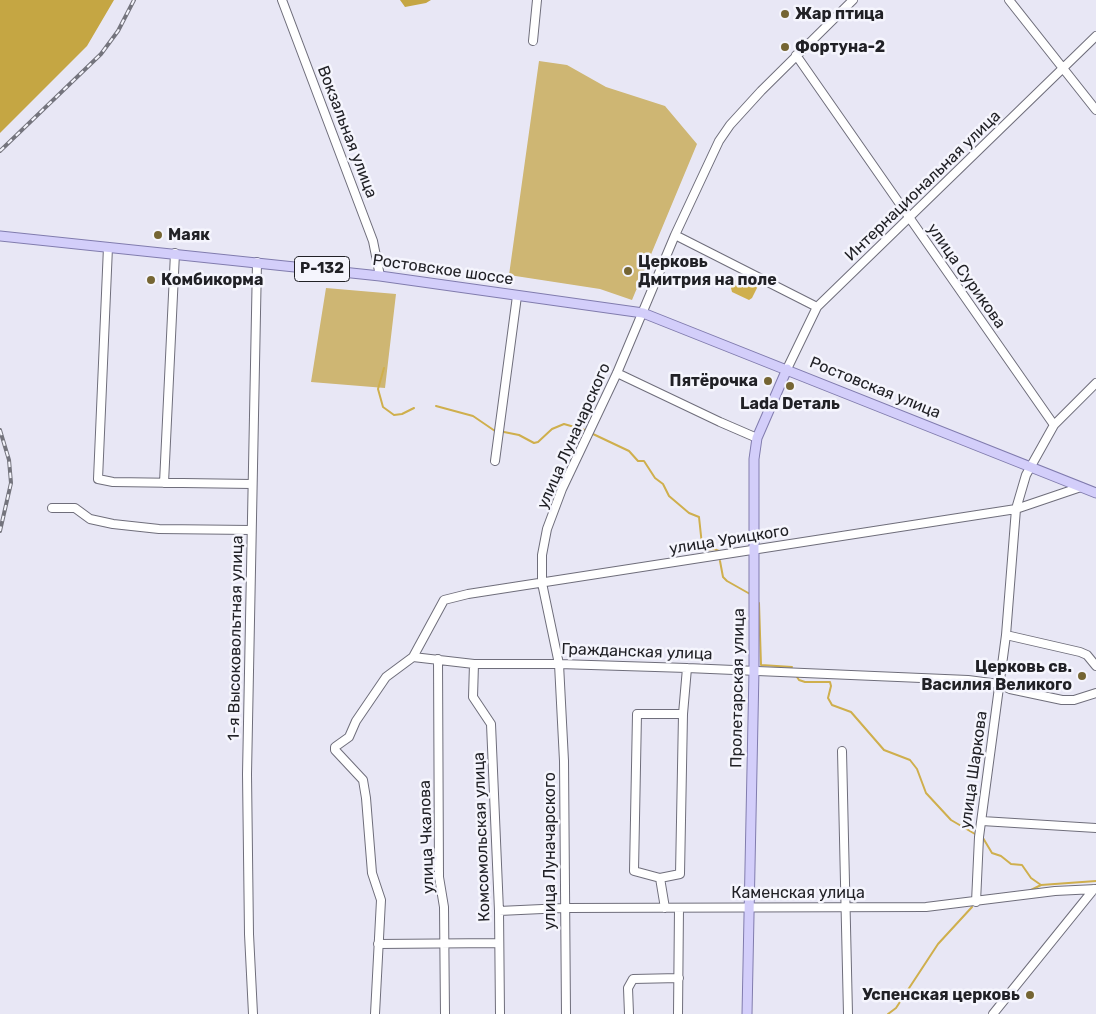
<!DOCTYPE html>
<html>
<head>
<meta charset="utf-8">
<style>
  body { margin:0 }
  canvas { display:block; background:#e8e7f5 }
</style>
</head>
<body>
<canvas width="1096" height="1014"></canvas>
<script>
const ctx = document.querySelector('canvas').getContext('2d');
ctx.lineJoin = 'round';
function fill(path, color) { ctx.fillStyle = color; ctx.fill(path, 'evenodd'); }
const toPath = rows => new Path2D(rows.map(r => 'M' + r).join(''));
function strokePath(path, color, width, dash) { ctx.strokeStyle = color; ctx.lineWidth = width; ctx.lineCap = dash ? 'butt' : 'round'; ctx.setLineDash(dash || []); ctx.stroke(path); }
function write(font, color, halo, rows, align = 'center') {
  ctx.font = font + ' Rubik,sans-serif'; ctx.lineWidth = 5; ctx.setLineDash([]); ctx.textBaseline = 'middle'; ctx.strokeStyle = halo; ctx.fillStyle = color; for (const [text, x, y, turn = 0] of rows) {
    ctx.save(); ctx.translate(x, y); ctx.rotate((+turn || 0) * Math.PI / 180); ctx.textAlign = isNaN(turn) ? turn : align; if (halo) ctx.strokeText(text, 0, 0); ctx.fillText(text, 0, 0); ctx.restore();
  }
}
const green = toPath([
  [539,61,567,65,606,87,665,106,697,144,632,300,600,289,509,275],
  [326,288,396,294,385,388,311,382]
]);
const forest = toPath([
  [0,0,114,0,87,46,0,133],
  [400,0,431,0,426,3,405,7]
]);
const water = toPath([
  [739,274,756,283,758,286,752,298,749,300,732,292,731,288]
]);
const stream = toPath([
  [384,368,378,389,383,407,394,415,402,414,414,408],
  [436,406,473,416,495,431],
  [504,432,519,435,534,443,538,442,552,429,564,424,585,430],
  [593,434,629,451,638,461,644,461,655,478,663,484,669,496,689,513,699,517,702,545,706,550,714,549,719,551],
  [720,561,723,577,727,581,750,594],
  [759,603,761,665,792,667],
  [797,677,799,680,805,682,830,682,831,686,828,698,832,705,851,712,884,750,910,760,917,769,926,793,951,820,975,834],
  [983,838,992,853,1001,856,1011,864,1022,865,1031,878,1041,885,1096,881],
  [1031,890,1041,885],
  [888,1014,896,1008,938,944,972,907]
]);
const minor = toPath([
  [282,0,373,241,380,276],
  [1009,0,1096,110],
  [533,41,537,0],
  [796,55,1054,425,1026,475,1016,509,1006,635,979,837,976,902],
  [675,235,817,307],
  [108,247,98,479,113,482,252,484],
  [787,369,817,307,1096,36],
  [617,373,720,422,757,438],
  [1054,425,1096,383],
  [495,461,517,296],
  [164,483,175,253],
  [52,508,75,508,90,519,113,524,159,529,251,530],
  [1006,635,1080,652,1087,655,1096,666],
  [413,657,474,664,559,664,687,668,968,680,999,684,1010,689,1062,700,1074,700,1096,693],
  [438,659,439,877,444,907,445,1014],
  [474,664,473,697,491,724,499,911,500,1014],
  [683,714,637,714,634,871,660,878,680,874,683,714,687,668],
  [842,751,848,1014],
  [982,821,1096,828],
  [660,878,665,908],
  [499,911,564,908,926,907,1055,891,1096,889],
  [378,944,499,943],
  [253,1014,249,934,247,774,257,262],
  [375,1014,381,900,372,873,366,798,363,780,335,750,335,747,349,737,356,721,386,677,413,657,444,600,468,594,1016,509,1081,487],
  [566,1014,564,761,559,664,542,583,542,555,547,529,562,489,617,373,675,235,719,141,730,125,761,91,853,0],
  [629,1014,628,988,633,979,679,978],
  [678,1014,679,908],
  [993,1014,1094,889]
]);
const major = toPath([
  [0,236,380,276,643,313,1096,493],
  [747,1014,754,670,754,459,757,438,787,369]
]);
const rail = toPath([
  [0,151,101,54,118,31,134,0],
  [0,430,9,460,11,483,0,531]
]);
const markers = [
  [785,14,5,"#756533"],
  [785,47,5,"#756533"],
  [158,235,5,"#756533"],
  [628,271,5,"#756533"],
  [151,280,5,"#756533"],
  [768,381,5,"#756533"],
  [790,386,5,"#756533"],
  [1082,676,5,"#756533"],
  [1030,995,5,"#756533"]
];
const shields = [
  [322,269,55]
];
const shieldNames = [
  ["Р-132",322,269]
];
const poiNames = [
  ["Жар птица",795,14],
  ["Фортуна-2",795,47],
  ["Маяк",168,235],
  ["Церковь",638,262],
  ["Дмитрия на поле",638,280],
  ["Комбикорма",161,280],
  ["Пятёрочка",758,381,"right"],
  ["Lada Dеталь",790,404,"center"],
  ["Церковь св.",1072,667,"right"],
  ["Василия Великого",1072,685,"right"],
  ["Успенская церковь",1020,995,"right"]
];
const streetNames = [
  ["Вокзальная улица",347,132,69],
  ["Интернациональная улица",923,186,-44],
  ["Ростовское шоссе",443,270,8],
  ["улица Сурикова",966,276,55],
  ["Ростовская улица",875,388,22],
  ["улица Луначарского",574,436,-66],
  ["улица Урицкого",729,540,-9],
  ["1-я Высоковольтная улица",236,638,-89],
  ["Гражданская улица",637,652,2],
  ["Пролетарская улица",738,688,-89],
  ["улица Шаркова",974,770,-82],
  ["улица Чкалова",427,837,-92],
  ["Комсомольская улица",482,837,-92],
  ["улица Луначарского",550,851,-90],
  ["Каменская улица",798,893]
];
fill(green, '#ceb673');
fill(forest, '#c5a643');
fill(water, '#cfaf4d');
strokePath(stream, '#cfaf4d', 2);
strokePath(minor, '#6f6e7b', 10);
strokePath(major, '#817cae', 11);
strokePath(minor, '#fff', 8);
strokePath(major, '#d3cefa', 9);
strokePath(rail, '#74747d', 4);
strokePath(rail, '#f5f5fd', 2, [5.5]);
for (const [x, y, r, color] of markers) { const dot = new Path2D(); dot.arc(x, y, r, 0, 2 * Math.PI); ctx.fillStyle = color; ctx.fill(dot); strokePath(dot, '#f5f5fd', 2); }
for (const [x, y, w] of shields) { const box = new Path2D(); box.roundRect(x - w / 2, y - 12.5, w, 25, 4); ctx.fillStyle = '#f5f5fd'; ctx.fill(box); strokePath(box, '#212126', 1); }
write('bold 15px', '#212126', null, shieldNames);
write('bold 16px', '#212126', '#f5f5fd', poiNames, 'left');
write('16px', '#212126', '#f5f5fd', streetNames);
</script>
</body>
</html>
